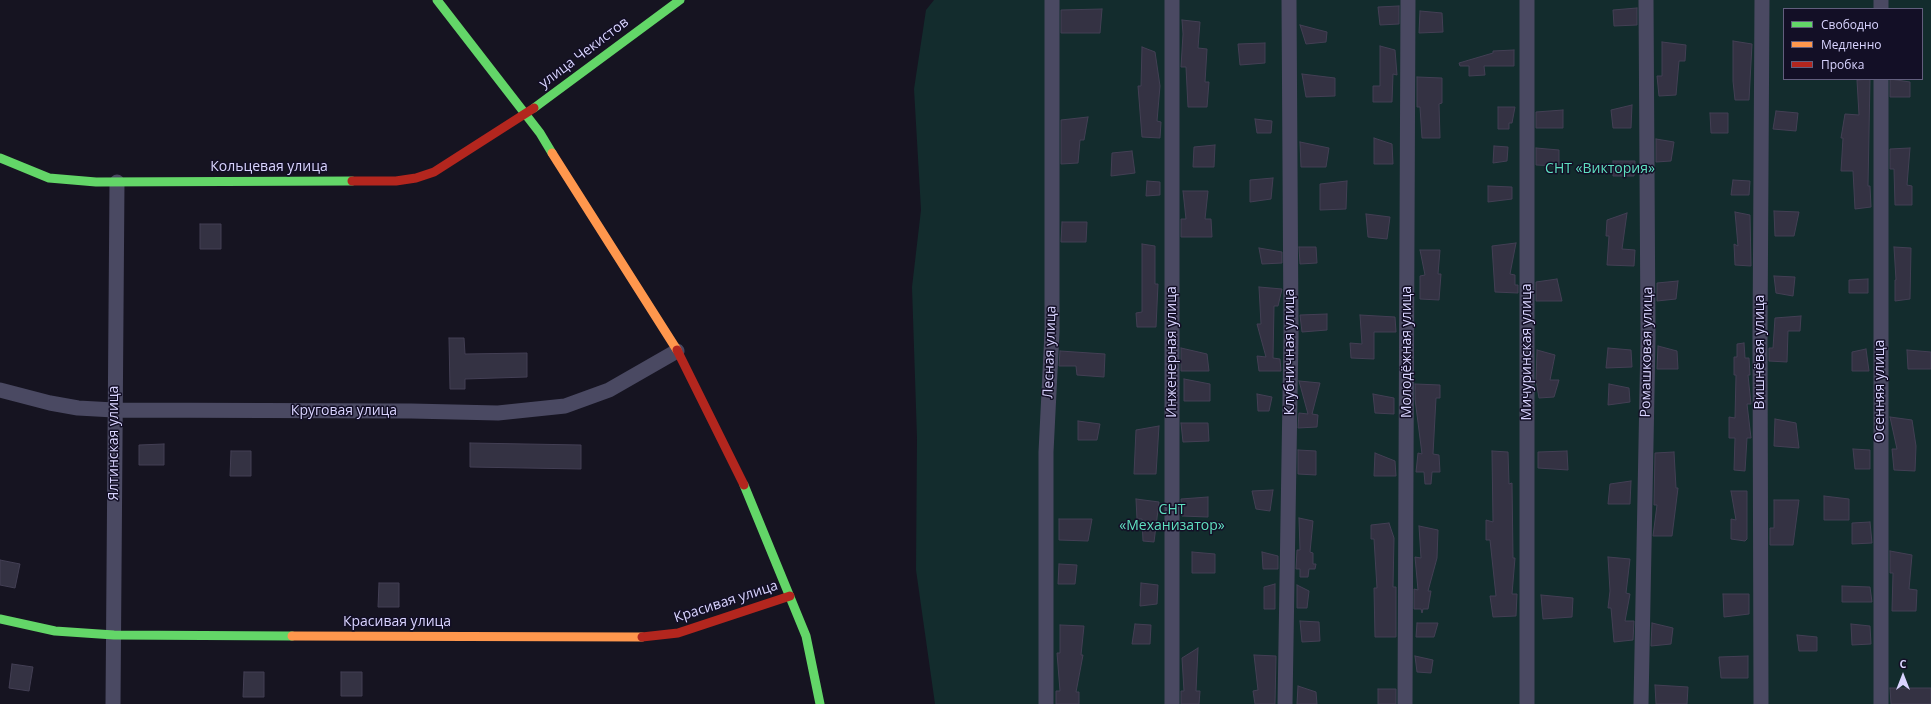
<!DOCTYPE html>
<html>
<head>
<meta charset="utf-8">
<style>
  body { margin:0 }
  #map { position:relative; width:1931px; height:704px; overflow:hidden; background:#161421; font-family:"Open Sans",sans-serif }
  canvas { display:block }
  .legend { position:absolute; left:1783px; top:8px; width:140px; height:72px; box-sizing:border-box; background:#130f26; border:1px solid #625e7d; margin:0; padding:5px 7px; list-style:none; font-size:12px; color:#d9d4ff }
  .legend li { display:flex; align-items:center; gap:8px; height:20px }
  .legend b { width:20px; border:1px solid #625e7d }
  .north { position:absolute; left:1883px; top:656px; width:40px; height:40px; -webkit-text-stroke:3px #130f26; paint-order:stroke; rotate:0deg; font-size:11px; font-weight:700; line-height:16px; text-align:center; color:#d9d4ff }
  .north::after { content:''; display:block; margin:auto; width:14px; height:18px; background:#d9d4ff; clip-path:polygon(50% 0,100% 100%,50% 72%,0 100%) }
</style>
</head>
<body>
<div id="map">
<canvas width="1931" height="704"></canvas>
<ul class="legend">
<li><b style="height:5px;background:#63d668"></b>Свободно</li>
<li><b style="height:5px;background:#ff974d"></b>Медленно</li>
<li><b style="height:5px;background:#b3261e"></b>Пробка</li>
</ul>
<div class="north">С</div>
</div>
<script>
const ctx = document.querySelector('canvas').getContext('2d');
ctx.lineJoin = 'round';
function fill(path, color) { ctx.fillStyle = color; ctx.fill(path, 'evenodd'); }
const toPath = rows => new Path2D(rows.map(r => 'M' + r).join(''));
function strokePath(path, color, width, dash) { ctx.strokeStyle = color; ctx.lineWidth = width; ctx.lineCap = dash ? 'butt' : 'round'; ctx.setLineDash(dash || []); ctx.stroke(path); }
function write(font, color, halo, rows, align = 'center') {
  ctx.font = font + ' "Open Sans",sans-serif'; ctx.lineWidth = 3; ctx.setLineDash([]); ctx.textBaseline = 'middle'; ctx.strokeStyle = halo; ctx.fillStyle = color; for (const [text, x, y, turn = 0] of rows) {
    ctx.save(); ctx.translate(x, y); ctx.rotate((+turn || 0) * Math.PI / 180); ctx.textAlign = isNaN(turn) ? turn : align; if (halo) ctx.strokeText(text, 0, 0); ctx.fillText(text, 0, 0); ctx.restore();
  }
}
const green = toPath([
  [934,0,1931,0,1931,704,935,704,916,570,917,438,912,287,921,210,914,89,926,10],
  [1784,9,1922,9,1922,79,1784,79]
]);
const building = toPath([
  [1399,6,1399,24,1380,25,1378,7,1399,6],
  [1637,8,1637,25,1614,26,1613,10,1637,8],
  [1102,9,1100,33,1061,33,1061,10,1102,9],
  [1420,11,1442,13,1443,32,1419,33,1420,11],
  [1182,20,1200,22,1198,48,1207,49,1205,82,1209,82,1207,107,1188,107,1186,67,1181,67,1183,34,1182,20],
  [1300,25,1327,32,1326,42,1306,44,1300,25],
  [1733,41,1752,44,1749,100,1735,100,1733,81,1733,41],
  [1662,42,1686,45,1685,61,1679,61,1676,95,1659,96,1657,76,1662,76,1662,42],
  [1265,43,1265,63,1240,65,1238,44,1265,43],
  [1380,46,1395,50,1397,75,1393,74,1392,102,1373,102,1373,86,1380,86,1380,46],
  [1142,47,1155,52,1160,86,1157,121,1161,122,1160,138,1142,137,1138,86,1141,86,1142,47],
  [1514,50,1514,66,1484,66,1485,75,1469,76,1469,66,1460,66,1459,63,1493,53,1493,51,1514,50],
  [1302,74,1335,78,1335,96,1306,97,1302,74],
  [1417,77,1442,78,1442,103,1439,104,1440,138,1422,138,1420,107,1417,107,1417,77],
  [1870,79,1868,186,1870,186,1871,207,1855,209,1853,171,1841,171,1843,138,1841,138,1845,114,1859,115,1857,80,1870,79],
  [1890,79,1910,82,1910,97,1890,97,1890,79],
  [1632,105,1631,128,1613,128,1611,110,1632,105],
  [1498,107,1515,107,1512,123,1509,123,1509,129,1498,129,1498,107],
  [1563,110,1563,128,1536,128,1536,112,1563,110],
  [1776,111,1798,113,1796,131,1773,129,1776,111],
  [1710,113,1728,113,1728,133,1711,133,1710,113],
  [1088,117,1084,140,1080,140,1078,163,1061,164,1061,120,1088,117],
  [1255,119,1272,121,1271,133,1257,133,1255,119],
  [1374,138,1392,144,1393,164,1374,164,1374,138],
  [1656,139,1674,142,1671,161,1656,162,1656,139],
  [1300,142,1329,148,1326,167,1301,167,1300,142],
  [1215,145,1214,167,1193,167,1194,147,1215,145],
  [1494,146,1508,147,1507,161,1493,163,1494,146],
  [1536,148,1559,150,1559,166,1536,165,1536,148],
  [1910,148,1907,185,1912,186,1912,205,1895,205,1894,169,1890,169,1890,149,1910,148],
  [1132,151,1135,173,1111,176,1112,153,1132,151],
  [1613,161,1635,161,1634,176,1613,176,1613,161],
  [1273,178,1271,199,1250,202,1250,180,1273,178],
  [1733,180,1750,181,1749,195,1731,195,1733,180],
  [1147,181,1160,182,1160,195,1146,196,1147,181],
  [1347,181,1346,209,1320,210,1320,184,1347,181],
  [1488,186,1512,187,1512,199,1488,202,1488,186],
  [1183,191,1208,191,1205,219,1211,219,1212,237,1181,237,1181,219,1186,219,1183,191],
  [1774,211,1799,212,1794,236,1775,236,1774,211],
  [1735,212,1750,215,1751,266,1735,265,1734,244,1738,246,1735,212],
  [1627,213,1622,249,1635,250,1634,266,1607,265,1609,236,1606,236,1607,220,1627,213],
  [1366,214,1390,217,1387,239,1368,237,1366,214],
  [1062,222,1087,222,1086,242,1061,242,1062,222],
  [200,224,221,224,221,249,200,249,200,224],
  [1516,243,1510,274,1515,275,1515,285,1518,285,1518,293,1495,292,1492,246,1516,243],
  [1142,244,1155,246,1155,284,1158,284,1156,327,1137,327,1136,313,1142,312,1142,244],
  [1299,247,1316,247,1317,263,1300,264,1299,247],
  [1894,247,1911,248,1910,299,1895,301,1895,280,1896,280,1894,247],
  [1259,248,1282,252,1282,263,1262,264,1259,248],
  [1420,250,1440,250,1438,274,1441,274,1439,300,1420,299,1420,276,1425,275,1420,250],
  [1774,276,1795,277,1793,296,1776,293,1774,276],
  [1557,279,1562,301,1536,301,1536,282,1557,279],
  [1868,279,1868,293,1849,293,1849,280,1868,279],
  [1678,281,1676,299,1657,301,1657,283,1678,281],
  [1259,287,1282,289,1278,306,1274,306,1273,358,1280,359,1281,371,1259,371,1257,356,1266,357,1257,324,1261,324,1259,287],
  [1327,314,1327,330,1302,332,1300,315,1327,314],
  [1360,315,1395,317,1396,332,1374,332,1374,359,1351,358,1350,343,1362,344,1360,315],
  [1801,316,1800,331,1788,331,1787,362,1769,361,1769,348,1773,348,1775,318,1801,316],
  [449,338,464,338,465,354,527,353,527,377,465,379,465,389,450,389,449,338],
  [1744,343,1745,358,1749,358,1750,375,1748,375,1751,404,1747,404,1751,438,1747,438,1745,471,1734,470,1735,438,1729,438,1729,417,1735,418,1736,375,1734,375,1734,357,1737,357,1737,344,1744,343],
  [1658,346,1677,351,1678,369,1657,369,1658,346],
  [1181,348,1207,354,1209,371,1181,371,1181,348],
  [1608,348,1631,350,1632,367,1606,368,1608,348],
  [1866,349,1869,371,1852,371,1852,352,1866,349],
  [1537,350,1555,355,1550,380,1559,380,1554,397,1539,398,1536,381,1537,350],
  [1907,350,1931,352,1931,369,1908,369,1907,350],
  [1060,351,1105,354,1104,377,1077,375,1076,366,1059,366,1060,351],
  [1184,379,1210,384,1210,401,1184,401,1184,379],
  [1299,381,1320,383,1312,414,1318,415,1317,427,1298,428,1299,413,1308,414,1299,381],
  [1415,384,1440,385,1440,398,1436,398,1433,454,1439,455,1440,472,1432,472,1431,484,1425,484,1424,472,1416,472,1418,453,1422,454,1415,399,1415,384],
  [1609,384,1629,388,1630,402,1608,405,1609,384],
  [1257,394,1272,397,1269,411,1258,411,1257,394],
  [1373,394,1394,398,1394,414,1375,413,1373,394],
  [1890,417,1912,420,1916,446,1915,471,1894,470,1892,449,1897,449,1890,417],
  [1775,419,1796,423,1799,448,1774,446,1775,419],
  [1078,421,1100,424,1097,440,1078,440,1078,421],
  [1181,423,1208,423,1209,441,1183,442,1181,423],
  [1159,426,1156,474,1134,474,1136,430,1159,426],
  [470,443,581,445,581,469,470,467,470,443],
  [164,444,164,465,139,465,139,445,164,444],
  [1853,449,1870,450,1870,469,1855,469,1853,449],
  [1298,450,1316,451,1316,475,1298,474,1298,450],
  [231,451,251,451,251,476,230,476,231,451],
  [1492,451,1508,452,1509,484,1512,483,1513,558,1515,558,1512,594,1517,594,1516,616,1493,617,1490,596,1496,596,1490,540,1486,540,1486,520,1493,522,1492,451],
  [1567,451,1568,470,1538,468,1538,452,1567,451],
  [1674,452,1676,488,1678,488,1672,536,1653,536,1657,505,1654,505,1655,453,1674,452],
  [1375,453,1395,461,1396,476,1374,476,1375,453],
  [1631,481,1630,504,1608,504,1610,484,1631,481],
  [1273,490,1270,511,1256,509,1252,491,1273,490],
  [1731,491,1747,491,1747,539,1745,541,1731,539,1731,519,1736,520,1731,491],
  [1824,496,1849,499,1849,520,1824,520,1824,496],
  [1208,497,1208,517,1182,516,1181,499,1208,497],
  [1136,499,1159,502,1154,542,1143,541,1142,519,1137,519,1136,499],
  [1774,500,1799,500,1793,545,1770,545,1770,528,1774,528,1774,500],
  [1299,518,1313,521,1310,552,1313,553,1313,564,1316,564,1315,569,1309,569,1308,577,1300,577,1300,569,1296,569,1297,550,1300,550,1299,518],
  [1059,519,1092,519,1088,541,1059,540,1059,519],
  [1870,522,1872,543,1852,544,1852,523,1870,522],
  [1389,523,1394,538,1393,587,1396,587,1396,637,1375,637,1374,588,1377,588,1374,539,1371,539,1371,525,1389,523],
  [1419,526,1438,530,1437,558,1428,591,1431,591,1428,609,1423,609,1422,613,1421,609,1414,609,1414,589,1418,590,1415,557,1421,558,1419,526],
  [1890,551,1912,555,1909,589,1917,590,1916,611,1892,611,1893,573,1890,573,1890,551],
  [1192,552,1215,554,1215,573,1192,573,1192,552],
  [1262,552,1278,556,1278,569,1263,569,1262,552],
  [1608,557,1630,559,1626,593,1630,594,1625,621,1634,621,1633,640,1614,642,1611,608,1608,608,1610,591,1608,557],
  [0,560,20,564,15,588,0,585,0,560],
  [1059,564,1077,565,1075,584,1058,584,1059,564],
  [379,583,399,583,399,607,378,607,379,583],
  [1141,583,1158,585,1157,604,1140,606,1141,583],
  [1275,584,1275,609,1264,609,1264,587,1275,584],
  [1297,585,1309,591,1307,608,1297,608,1297,585],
  [1842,586,1870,587,1872,602,1842,602,1842,586],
  [1723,594,1749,594,1749,614,1724,617,1723,594],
  [1541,595,1573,598,1572,617,1543,619,1541,595],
  [1300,621,1319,622,1320,641,1302,642,1300,621],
  [1417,623,1438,623,1434,637,1416,637,1417,623],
  [1652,623,1673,628,1671,644,1651,646,1652,623],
  [1135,624,1151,625,1150,644,1132,644,1135,624],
  [1851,624,1870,626,1871,644,1852,645,1851,624],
  [1060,625,1084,626,1081,655,1083,655,1076,692,1079,692,1079,704,1056,704,1056,691,1060,691,1057,653,1060,653,1060,625],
  [1797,635,1817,637,1817,651,1799,651,1797,635],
  [1198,648,1196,691,1200,691,1199,704,1181,704,1181,691,1184,691,1182,658,1198,648],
  [1254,655,1276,656,1275,704,1255,704,1253,691,1258,690,1254,655],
  [1415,656,1433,660,1431,673,1417,672,1415,656],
  [1748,656,1748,678,1721,678,1719,657,1748,656],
  [12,664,33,667,29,691,9,688,12,664],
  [244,672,264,672,264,697,243,697,244,672],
  [341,672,362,672,362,696,341,696,341,672],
  [1655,685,1688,687,1687,704,1656,704,1655,685],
  [1298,686,1316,692,1317,704,1297,704,1298,686],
  [1890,688,1931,688,1931,704,1891,704,1890,688],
  [1378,689,1396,689,1396,704,1378,704,1378,689]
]);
const street = toPath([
  [1172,0,1172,704],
  [1527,0,1527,704],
  [1881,9,1881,0],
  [0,390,50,403,78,408,114,410,411,411,498,413,565,406,609,390,677,351],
  [113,704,117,182],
  [1046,704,1046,452,1052,332,1052,0],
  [1285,704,1291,335,1289,0],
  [1405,704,1408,0],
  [1641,704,1648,339,1646,0],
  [1761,704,1760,340,1762,0],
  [1881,704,1881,79]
]);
const fast = toPath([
  [437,0,540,133,552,153],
  [534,108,680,0],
  [0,158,49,178,96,182,352,181],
  [744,485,806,636,820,704],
  [0,619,55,631,114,635,292,636]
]);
const slow = toPath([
  [552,153,677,350],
  [292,636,642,637]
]);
const jam = toPath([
  [352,181,396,181,416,178,434,172,534,108],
  [677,350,744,485],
  [642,637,678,633,790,596]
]);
const streetNames = [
  ["улица Чекистов",584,53,-37],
  ["Кольцевая улица",269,167],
  ["Лесная улица",1050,352,-88],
  ["Инженерная улица",1172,352,-90],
  ["Клубничная улица",1290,352,-90],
  ["Молодёжная улица",1407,352,-90],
  ["Мичуринская улица",1527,352,-90],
  ["Ромашковая улица",1647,352,-89],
  ["Вишнёвая улица",1760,352,-90],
  ["Осенняя улица",1880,391,-90],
  ["Круговая улица",344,411],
  ["Ялтинская улица",114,443,-90],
  ["Красивая улица",726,602,-18],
  ["Красивая улица",397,622]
];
const parkNames = [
  ["СНТ «Виктория»",1600,169],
  ["СНТ",1172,510],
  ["«Механизатор»",1172,526]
];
fill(green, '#132c2d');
fill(building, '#343243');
strokePath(building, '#433f54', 1);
strokePath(street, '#4a4962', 15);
strokePath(fast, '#63d668', 9);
strokePath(slow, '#ff974d', 9);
strokePath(jam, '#b3261e', 9);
write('14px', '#d9d4ff', '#130f26', streetNames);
write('14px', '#5fe0c0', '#130f26', parkNames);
</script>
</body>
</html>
